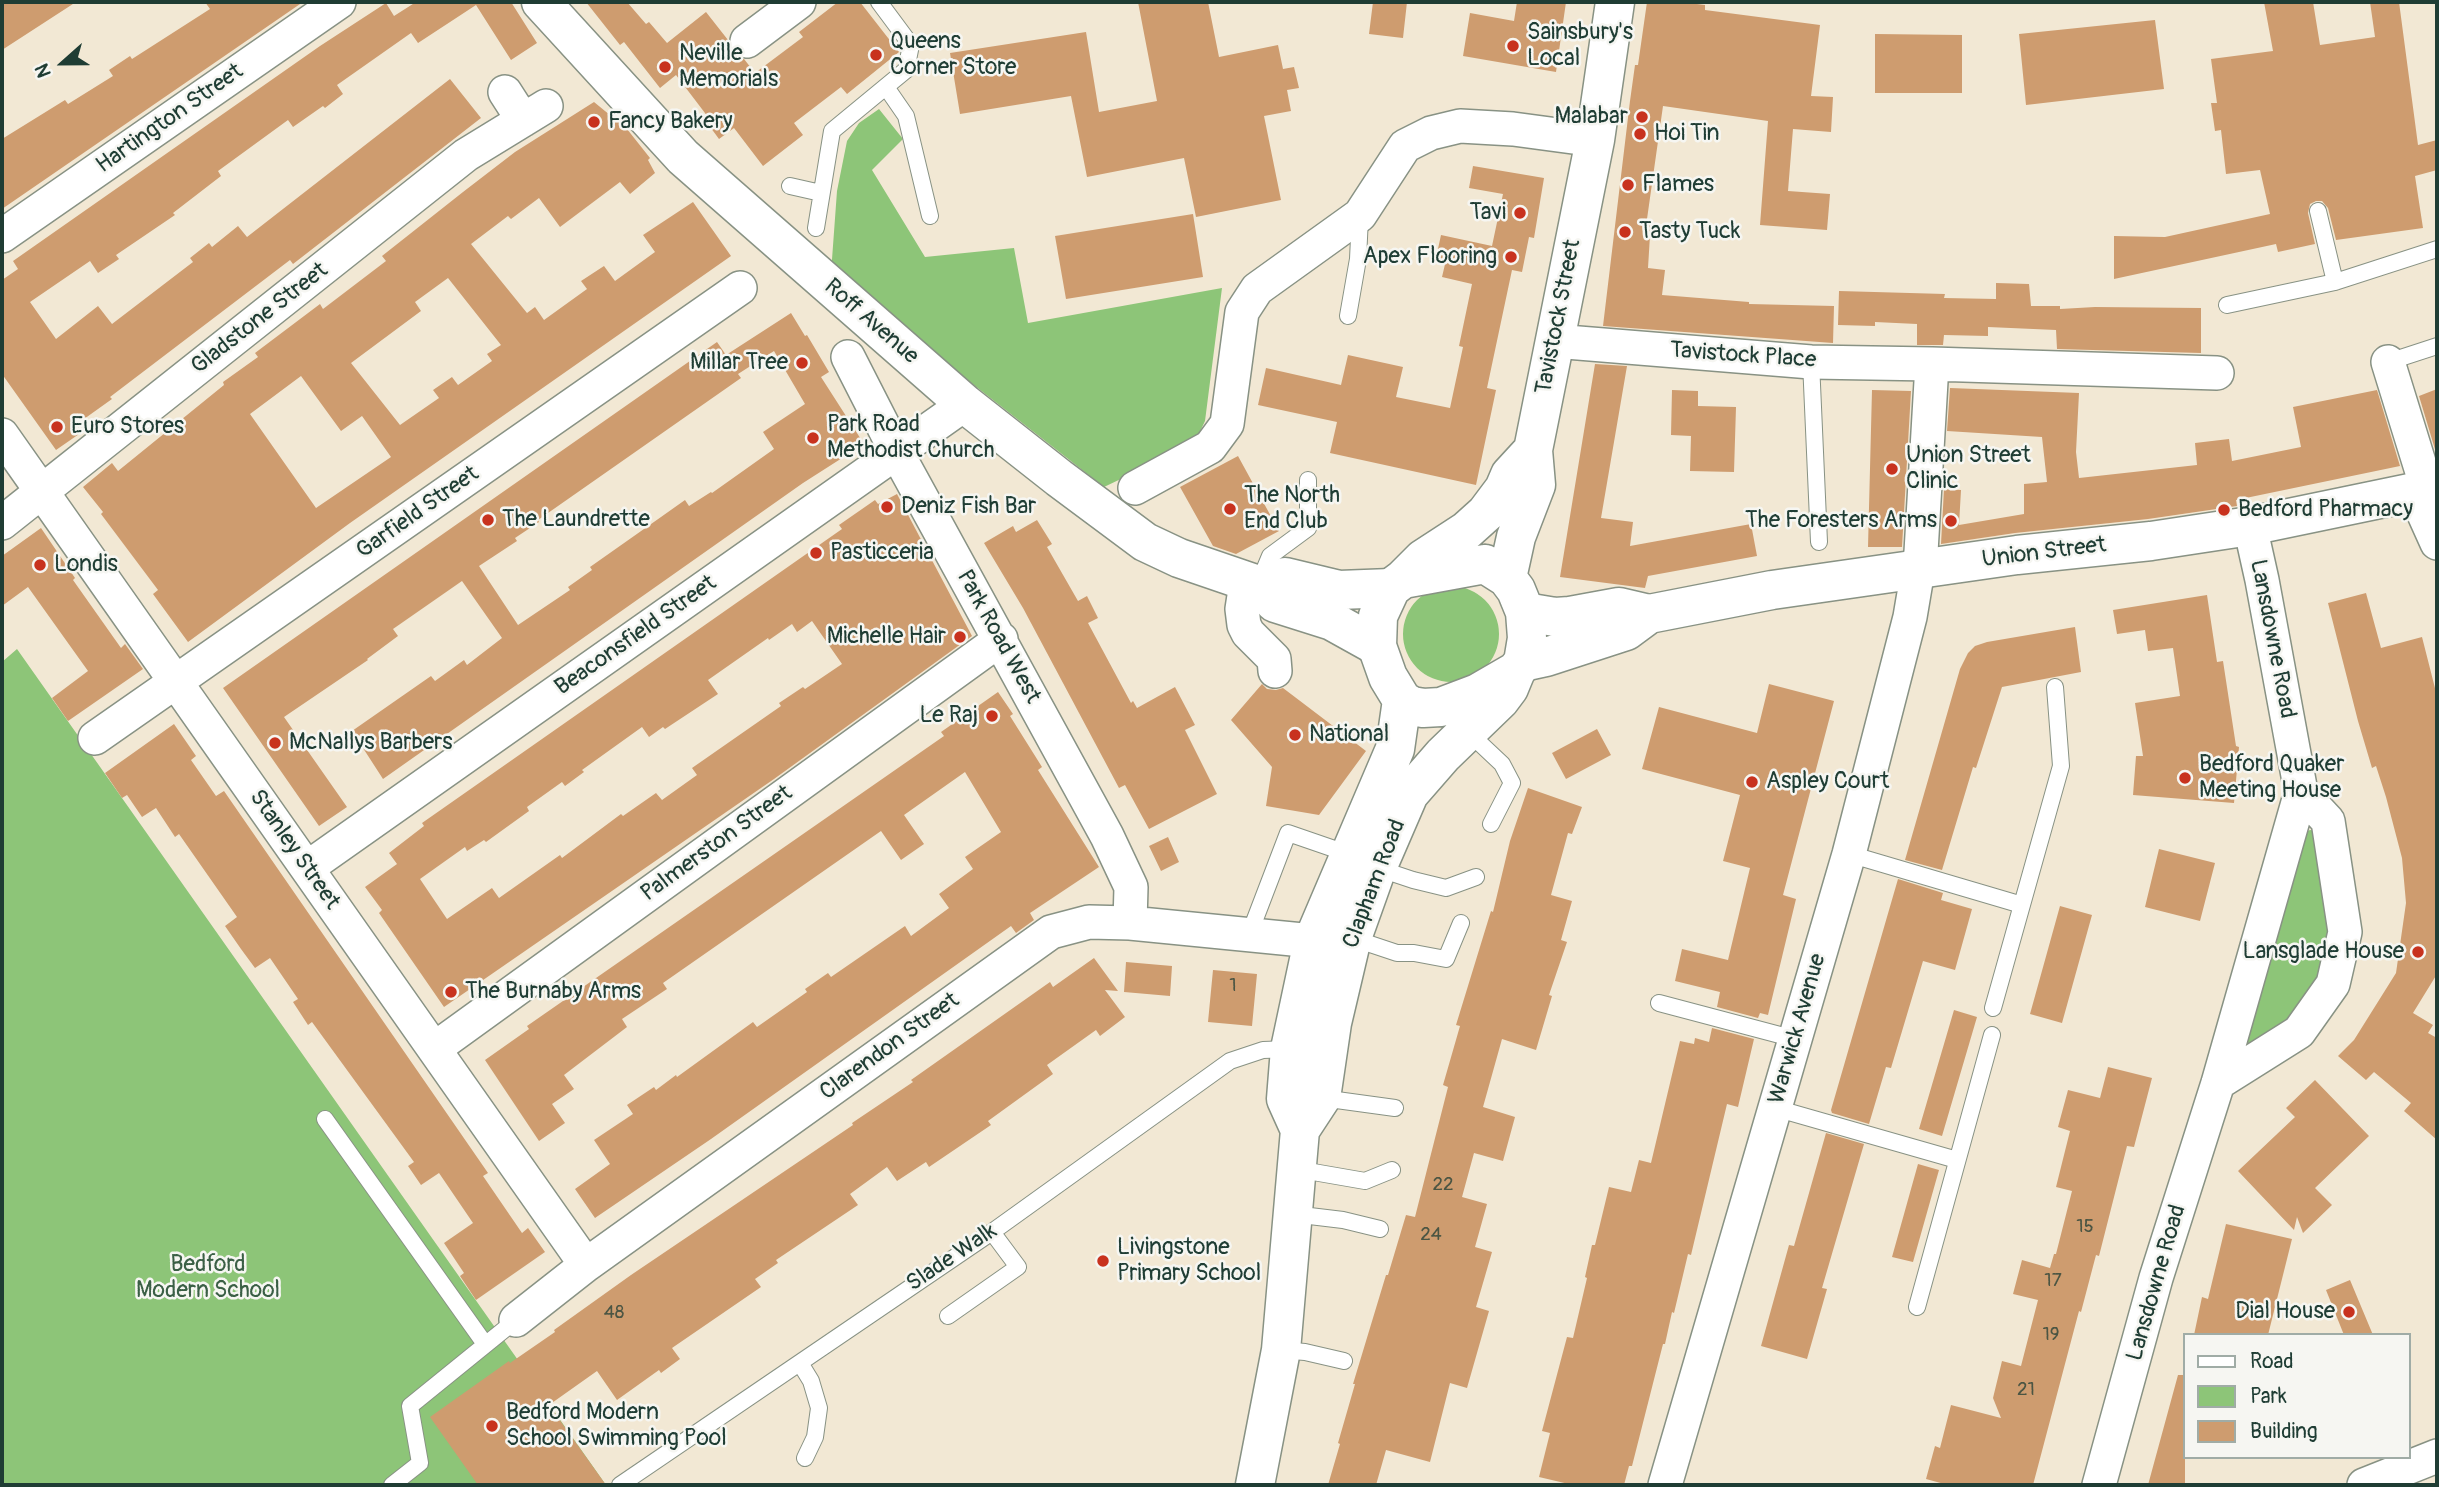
<!DOCTYPE html>
<html>
<head>
<meta charset="utf-8">
<style>
  body { margin:0 }
  #map { position:relative; width:2439px; height:1487px; overflow:hidden; background:#f2e8d4; font-family:Pangolin,sans-serif }
  canvas { display:block }
  .frame { position:absolute; inset:0; border:4px solid #1f3d34; pointer-events:none }
  .legend { position:absolute; left:2183px; top:1333px; width:228px; height:126px; box-sizing:border-box; background:#f6f6f2; border:2px solid #a0aca6; margin:0; padding:9px 12px; list-style:none; font-size:21px; color:#1f3d34 }
  .legend li { display:flex; align-items:center; gap:14px; height:35px }
  .legend b { width:35px; border:2px solid #a0aca6 }
  .north { position:absolute; left:28px; top:28px; width:70px; height:70px; -webkit-text-stroke:5px #f6f6f2; paint-order:stroke; rotate:249deg; font-size:19px; font-weight:700; line-height:28px; text-align:center; color:#1f3d34 }
  .north::after { content:''; display:block; margin:auto; width:24px; height:32px; background:#1f3d34; clip-path:polygon(50% 0,100% 100%,50% 72%,0 100%) }
</style>
</head>
<body>
<div id="map">
<canvas width="2439" height="1487"></canvas>
<div class="frame"></div>
<ul class="legend">
<li><b style="height:9px;background:#fff"></b>Road</li>
<li><b style="height:19px;background:#8dc578"></b>Park</li>
<li><b style="height:19px;background:#ce9c6f"></b>Building</li>
</ul>
<div class="north">N</div>
</div>
<script>
const ctx = document.querySelector('canvas').getContext('2d');
ctx.lineJoin = 'round';
function fill(path, color) { ctx.fillStyle = color; ctx.fill(path, 'evenodd'); }
const toPath = rows => new Path2D(rows.map(r => 'M' + r).join(''));
function strokePath(path, color, width, dash) { ctx.strokeStyle = color; ctx.lineWidth = width; ctx.lineCap = dash ? 'butt' : 'round'; ctx.setLineDash(dash || []); ctx.stroke(path); }
function write(font, color, halo, rows, align = 'center') {
  ctx.font = font + ' Pangolin,sans-serif'; ctx.lineWidth = 5; ctx.setLineDash([]); ctx.textBaseline = 'middle'; ctx.strokeStyle = halo; ctx.fillStyle = color; for (const [text, x, y, turn = 0] of rows) {
    ctx.save(); ctx.translate(x, y); ctx.rotate((+turn || 0) * Math.PI / 180); ctx.textAlign = isNaN(turn) ? turn : align; if (halo) ctx.strokeText(text, 0, 0); ctx.fillText(text, 0, 0); ctx.restore();
  }
}
const green = toPath([
  [879,109,903,139,872,170,925,257,1014,248,1028,323,1222,288,1205,421,1194,444,1104,487,831,273,837,191,847,141,859,123],
  '1403 634a48 48 0 1 1 96 0a48 48 0 1 1-96 0Z',
  [17,649,606,1485,2,1485,2,662],
  [2310,830,2318,831,2332,892,2326,983,2254,1051,2242,1046,2301,834]
]);
const building = toPath([
  [2,2,76,2,2,50],
  [205,2,303,2,2,209,2,139,65,100,68,104,113,76,109,70,130,56,132,59,210,9],
  [416,2,511,2,537,43,511,60,476,5,418,43,411,33,337,85,343,94,325,108,323,106,293,127,288,120,218,171,221,176,173,213,175,215,116,255,119,259,98,273,90,261,30,302,56,339,98,306,112,324,193,262,190,258,209,243,212,247,238,226,247,237,450,79,481,118,293,264,290,260,110,397,112,399,77,424,82,432,56,450,2,374,2,280,18,269,13,261,320,46,386,3,394,16],
  [586,2,627,2,646,24,649,22,667,43,706,12,728,40,732,53,744,59,755,73,803,37,799,32,838,2,860,2,899,52,847,94,841,87,794,123,803,135,763,166,734,128,719,139,705,120,708,117,676,75,660,88,624,42,620,45],
  [1138,2,1208,2,1219,57,1278,45,1283,69,1294,67,1299,88,1287,90,1291,111,1264,116,1281,200,1196,217,1184,158,1087,177,1071,96,960,114,950,53,1086,32,1099,112,1157,101],
  [1373,2,1407,2,1403,38,1369,34],
  [1517,2,1566,2,1556,72,1463,56,1470,13,1514,21],
  [1647,2,1681,2,1705,5,1705,10,1820,25,1811,96,1833,97,1831,132,1793,129,1788,191,1830,194,1827,230,1760,225,1768,121,1663,106,1647,219,1651,219,1648,268,1665,270,1662,295,1749,302,1749,304,1834,306,1833,343,1603,326,1630,101,1635,65,1638,65],
  [2264,2,2313,2,2320,45,2375,37,2370,2,2399,2,2418,145,2437,140,2437,170,2415,176,2423,228,2336,240,2328,208,2322,201,2316,201,2310,204,2308,213,2315,244,2278,252,2276,244,2114,279,2114,236,2165,237,2270,214,2260,170,2226,174,2221,130,2215,131,2211,103,2217,103,2211,59,2273,51],
  [2155,20,2164,89,2026,105,2019,34],
  [1875,34,1962,35,1962,93,1875,93],
  [594,102,627,129,650,158,648,160,655,173,630,194,620,182,560,227,539,198,511,219,508,216,471,244,527,313,535,307,544,320,587,289,581,281,604,266,615,281,655,252,643,235,693,202,731,256,350,523,188,642,153,594,158,590,101,514,103,512,83,487,112,463,118,471,224,385,223,382,258,357,255,353,320,304,323,309,386,261,382,256,463,192,515,152],
  [448,278,501,345,487,354,492,361,458,385,452,377,433,390,439,398,400,425,351,363,421,311,415,302],
  [301,376,341,431,362,416,391,457,316,508,250,414],
  [1473,166,1544,178,1534,238,1529,237,1522,272,1512,270,1487,388,1496,390,1476,485,1330,453,1337,422,1258,405,1266,368,1341,385,1348,355,1403,367,1396,397,1450,408,1463,347,1459,346,1472,284,1442,277,1446,260,1436,258,1441,235,1492,246,1503,194,1469,188],
  [1193,214,1203,277,1066,299,1055,236],
  [1996,283,2029,284,2031,306,2060,306,2060,309,2095,307,2201,308,2201,353,2057,349,2056,330,1988,327,1988,336,1944,335,1943,345,1917,345,1917,324,1875,322,1875,326,1838,325,1839,291,1945,294,1944,298,1996,299],
  [791,313,805,336,807,335,829,372,821,377,864,444,803,483,383,779,352,731,431,676,435,681,464,660,467,665,502,638,462,581,393,629,398,636,367,659,368,660,284,717,347,807,319,826,223,688,717,342,726,355],
  [774,351,805,404,763,432,774,449,712,493,711,492,689,506,685,500,661,517,590,567,592,570,568,587,570,590,518,625,479,566,517,541,515,538,539,522,538,520,741,378,738,374],
  [1595,364,1627,366,1601,518,1633,522,1630,546,1751,524,1757,556,1648,576,1645,588,1560,577],
  [1950,388,2079,393,2076,452,2079,478,2197,465,2195,443,2229,439,2232,461,2301,447,2293,407,2377,390,2400,466,2236,500,2237,506,2148,519,2015,533,1941,544,1944,489,1961,490,1959,525,2024,514,2024,484,2047,482,2042,437,1947,431],
  [2437,389,2437,456,2419,396],
  [1672,390,1698,391,1698,406,1736,407,1734,472,1690,471,1691,436,1671,435],
  [1872,390,1911,391,1902,547,1868,547],
  [1238,456,1279,531,1236,554,1213,546,1180,487],
  [897,494,972,636,774,779,444,1007,379,913,382,910,365,887,397,864,389,853,424,826,422,823,842,529,839,525,875,500,878,504],
  [812,621,842,664,805,689,803,687,779,703,781,706,692,768,697,775,662,800,656,793,623,816,621,814,562,858,560,855,499,898,492,888,447,919,420,879,465,847,467,851,484,840,486,842,529,811,527,807,562,782,565,786,584,772,582,770,642,727,649,737,663,727,665,729,718,694,708,680,768,638,769,640,792,624,797,632],
  [1037,520,1052,544,1047,547,1078,601,1087,596,1098,618,1088,623,1131,703,1133,701,1137,708,1175,687,1195,725,1185,730,1217,794,1149,829,1125,785,1119,788,1023,608,984,543,1013,526,1016,532],
  [41,528,75,578,73,580,121,648,125,644,143,669,68,721,52,698,88,671,28,587,2,606,2,556],
  [2366,593,2381,648,2422,637,2437,696,2437,974,2413,1013,2433,1025,2428,1033,2437,1038,2437,1140,2404,1111,2411,1103,2374,1072,2366,1080,2338,1056,2354,1040,2396,973,2406,903,2402,858,2386,797,2376,766,2372,768,2358,721,2328,603],
  [2207,595,2217,662,2223,661,2236,746,2239,747,2234,803,2133,795,2136,756,2143,756,2135,703,2180,696,2173,648,2148,651,2145,630,2117,634,2113,610],
  [2075,627,2081,672,2002,687,1976,768,1973,767,1942,870,1905,860,1960,669,1968,653,1975,646,1987,642],
  [1262,684,1267,689,1276,690,1283,688,1366,751,1319,815,1266,806,1272,767,1231,720],
  [1769,684,1834,701,1783,895,1796,899,1768,1015,1760,1013,1758,1018,1717,1007,1720,992,1675,981,1682,949,1728,960,1750,868,1723,861,1740,795,1642,769,1659,707,1757,733],
  [998,692,1013,714,1010,716,1042,767,1038,770,1099,867,1030,913,1034,920,1016,933,1011,926,711,1139,595,1218,575,1189,610,1164,594,1140,633,1114,627,1105,654,1087,656,1090,676,1075,677,1077,753,1022,757,1027,807,992,805,989,828,973,831,977,905,926,911,936,949,908,939,894,973,869,965,857,1001,832,965,772,904,815,924,844,901,860,881,831,663,983,667,989,622,1019,627,1027,564,1075,574,1089,552,1104,565,1123,539,1141,485,1060,529,1029,527,1026,944,736,941,732],
  [174,724,196,756,191,760,216,796,224,791,488,1173,483,1176,522,1233,528,1228,545,1252,476,1300,460,1276,464,1273,444,1243,473,1223,439,1173,421,1185,408,1166,414,1162,312,1022,308,1025,293,1002,298,999,270,958,255,968,241,949,225,926,237,917,179,834,175,837,156,808,142,817,127,795,122,798,105,773],
  [1597,729,1611,755,1566,779,1552,753],
  [1528,788,1582,807,1572,834,1568,833,1551,895,1572,901,1561,940,1567,942,1549,995,1552,996,1536,1050,1502,1039,1483,1107,1515,1117,1503,1161,1474,1153,1462,1197,1487,1204,1475,1247,1492,1252,1476,1307,1489,1311,1467,1388,1450,1383,1430,1462,1386,1450,1376,1485,1328,1485,1340,1444,1338,1443,1355,1384,1353,1384,1386,1275,1388,1275,1406,1215,1415,1217,1448,1087,1443,1085,1460,1026,1456,1025,1491,911,1493,912,1510,841],
  [1168,837,1179,862,1161,871,1149,846],
  [2159,849,2215,863,2200,921,2145,907],
  [1898,879,1943,893,1941,900,1972,909,1955,970,1923,961,1891,1068,1886,1067,1869,1124,1832,1113,1831,1110],
  [2060,906,2092,915,2062,1023,2030,1014],
  [1094,958,1118,991,1105,990,1125,1017,1100,1036,1096,1030,1047,1065,1053,1074,988,1121,991,1125,929,1167,926,1162,897,1181,887,1167,850,1194,858,1205,776,1260,778,1263,755,1279,761,1287,672,1348,680,1359,661,1373,659,1370,617,1400,597,1371,549,1405,606,1485,478,1485,430,1417,509,1361,510,1363,555,1332,554,1330,631,1275,853,1125,852,1123,913,1082,911,1080,1050,982,1053,987],
  [1126,962,1172,966,1170,996,1124,992],
  [1213,970,1257,974,1252,1026,1208,1022],
  [1954,1010,1977,1017,1942,1136,1919,1129],
  [1712,1028,1754,1039,1738,1107,1727,1104,1691,1255,1688,1254,1674,1313,1672,1312,1665,1344,1663,1344,1632,1466,1629,1466,1624,1485,1573,1485,1539,1477,1550,1433,1542,1431,1567,1337,1573,1338,1587,1278,1585,1277,1592,1245,1595,1245,1609,1187,1631,1192,1639,1160,1651,1163,1680,1041,1694,1044,1695,1038,1709,1042],
  [2108,1067,2152,1078,2134,1147,2127,1146,2099,1256,2096,1255,2081,1312,2079,1311,2033,1485,1948,1485,1926,1479,1935,1446,1940,1448,1951,1405,2001,1418,1993,1398,2002,1361,2021,1366,2038,1300,2013,1294,2022,1260,2050,1268,2054,1254,2056,1254,2072,1191,2056,1187,2070,1131,2058,1127,2068,1090,2100,1098],
  [2315,1080,2369,1136,2315,1188,2332,1205,2303,1233,2297,1217,2294,1230,2238,1171,2295,1117,2286,1108],
  [1826,1133,1864,1144,1822,1288,1827,1289,1807,1359,1761,1346,1789,1245,1794,1246],
  [1918,1164,1939,1170,1913,1262,1892,1257],
  [2226,1224,2292,1239,2268,1335,2194,1335,2202,1297,2208,1299],
  [2350,1280,2373,1335,2344,1335,2326,1290],
  [2178,1375,2185,1375,2185,1485,2148,1485]
]);
const service = toPath([
  [886,87,906,116,930,216],
  [790,186,821,193],
  [2318,211,2335,282],
  [816,228,832,131,906,70,911,45,879,2],
  [2227,305,2335,282,2437,249],
  [1348,316,1358,259,1360,217],
  [1811,362,1819,542],
  [2388,362,2437,346],
  [1260,580,1270,556,1308,528,1308,480],
  [1468,732,1502,764,1512,783,1491,824],
  [1849,854,2022,905],
  [1377,868,1413,880,1446,888,1476,877],
  [1249,935,1288,833,1349,854],
  [1352,938,1397,953,1414,953,1446,959,1461,923],
  [1659,1003,1795,1039],
  [1993,1008,2061,766,2055,687],
  [1322,1098,1395,1108],
  [1775,1108,1957,1160],
  [325,1119,485,1344],
  [1296,1169,1365,1181,1392,1170],
  [1293,1214,1343,1220,1380,1229],
  [1917,1307,1992,1035],
  [948,1316,1018,1267,992,1232],
  [1281,1350,1305,1352,1344,1361],
  [800,1363,811,1381,819,1408,815,1437,805,1458],
  [392,1485,420,1463,410,1406,516,1320],
  [620,1485,992,1232,1230,1061,1263,1050,1290,1049]
]);
const minor = toPath([
  [747,41,799,2],
  [505,92,523,120],
  [2,236,339,2],
  [1554,341,1811,362,1932,364,1921,552,1910,617,1849,854,1665,1485],
  [848,357,897,453,1107,836,1131,887,1130,923],
  [2388,362,2427,488],
  [1932,364,2217,373],
  [2,435,586,1265],
  [1135,488,1210,447,1227,424,1242,312,1257,289,1360,215,1405,146,1431,133,1460,126,1513,129,1595,140],
  [2414,492,2437,543],
  [2,523,466,155,546,106],
  [1246,583,1242,609,1244,625,1248,633,1274,659,1275,671],
  [95,738,740,288],
  [307,868,965,404],
  [434,1049,1001,639],
  [2218,1083,2299,1032,2333,984,2345,932,2328,821,2301,792],
  [516,1320,586,1265,1051,932,1089,922,1130,923,1313,941],
  [2099,1485,2156,1278,2218,1083,2301,792,2262,580,2250,526],
  [2364,1485,2437,1456]
]);
const tertiary = toPath([
  [541,2,683,157,965,404,1059,478,1145,542,1179,558,1258,585,1285,577,1339,590,1391,588],
  [1258,585,1275,603,1332,621,1377,646]
]);
const primary = toPath([
  [1485,564,1507,578,1516,590,1525,612,1527,638,1523,662,1516,671,1478,693,1441,707,1423,708,1412,706,1402,700,1388,677,1377,646,1378,616,1391,588,1403,579,1485,564],
  [1507,578,1516,537,1536,485,1533,450],
  [1403,579,1423,559,1466,531,1486,513,1504,489,1510,475,1533,450,1595,140,1615,2],
  [1525,612,1555,617,1570,616,1619,607,1649,614,1772,590,2017,555,2151,541,2250,526,2414,492,2437,485],
  [1523,662,1546,657,1626,631,1649,614],
  [1300,1130,1286,1099,1290,1049,1313,941,1395,749,1402,700],
  [1255,1485,1281,1350,1300,1130,1321,1098,1332,1023,1352,938,1377,868,1409,794,1443,755,1500,700,1509,688,1516,671]
]);
const markers = [
  [1513,46,7,"#c8321e"],
  [876,55,7,"#c8321e"],
  [665,67,7,"#c8321e"],
  [1642,117,7,"#c8321e"],
  [594,122,7,"#c8321e"],
  [1640,134,7,"#c8321e"],
  [1628,185,7,"#c8321e"],
  [1520,213,7,"#c8321e"],
  [1625,232,7,"#c8321e"],
  [1511,257,7,"#c8321e"],
  [802,363,7,"#c8321e"],
  [57,427,7,"#c8321e"],
  [813,438,7,"#c8321e"],
  [1892,469,7,"#c8321e"],
  [887,507,7,"#c8321e"],
  [1230,509,7,"#c8321e"],
  [2224,510,7,"#c8321e"],
  [488,520,7,"#c8321e"],
  [1951,521,7,"#c8321e"],
  [816,553,7,"#c8321e"],
  [40,565,7,"#c8321e"],
  [960,637,7,"#c8321e"],
  [992,716,7,"#c8321e"],
  [1295,735,7,"#c8321e"],
  [275,743,7,"#c8321e"],
  [2185,778,7,"#c8321e"],
  [1752,782,7,"#c8321e"],
  [2418,952,7,"#c8321e"],
  [451,992,7,"#c8321e"],
  [1103,1261,7,"#c8321e"],
  [2349,1312,7,"#c8321e"],
  [492,1426,7,"#c8321e"]
];
const numberNames = [
  ["1",1233,986],
  ["22",1443,1185],
  ["15",2085,1227],
  ["24",1431,1235],
  ["17",2053,1281],
  ["48",614,1313],
  ["19",2051,1335],
  ["21",2026,1390]
];
const poiNames = [
  ["Sainsbury's",1527,33],
  ["Local",1527,59],
  ["Queens",890,42],
  ["Corner Store",890,68],
  ["Neville",679,54],
  ["Memorials",679,80],
  ["Malabar",1628,117,"right"],
  ["Fancy Bakery",608,122],
  ["Hoi Tin",1654,134],
  ["Flames",1642,185],
  ["Tavi",1506,213,"right"],
  ["Tasty Tuck",1639,232],
  ["Apex Flooring",1497,257,"right"],
  ["Millar Tree",788,363,"right"],
  ["Park Road",827,425],
  ["Methodist Church",827,451],
  ["Euro Stores",71,427],
  ["Union Street",1906,456],
  ["Clinic",1906,482],
  ["The North",1244,496],
  ["End Club",1244,522],
  ["Deniz Fish Bar",901,507],
  ["Bedford Pharmacy",2238,510],
  ["The Laundrette",502,520],
  ["The Foresters Arms",1937,521,"right"],
  ["Pasticceria",830,553],
  ["Londis",54,565],
  ["Michelle Hair",946,637,"right"],
  ["Le Raj",978,716,"right"],
  ["National",1309,735],
  ["McNallys Barbers",289,743],
  ["Bedford Quaker",2199,765],
  ["Meeting House",2199,791],
  ["Aspley Court",1766,782],
  ["Lansglade House",2404,952,"right"],
  ["The Burnaby Arms",465,992],
  ["Livingstone",1117,1248],
  ["Primary School",1117,1274],
  ["Dial House",2335,1312,"right"],
  ["Bedford Modern",506,1413],
  ["School Swimming Pool",506,1439]
];
const streetNames = [
  ["Hartington Street",170,119,-35],
  ["Tavistock Street",1559,317,-79],
  ["Gladstone Street",260,319,-38],
  ["Roff Avenue",871,322,41],
  ["Tavistock Place",1743,356,4],
  ["Garfield Street",418,513,-35],
  ["Union Street",2044,553,-7],
  ["Beaconsfield Street",636,636,-35],
  ["Park Road West",998,637,61],
  ["Lansdowne Road",2272,639,79],
  ["Palmerston Street",717,844,-36],
  ["Stanley Street",294,850,55],
  ["Clapham Road",1375,884,-69],
  ["Warwick Avenue",1798,1029,-74],
  ["Clarendon Street",890,1047,-36],
  ["Slade Walk",952,1258,-34],
  ["Lansdowne Road",2157,1283,-74]
];
const parkNames = [
  ["Bedford",208,1265],
  ["Modern School",208,1291]
];
fill(green, '#8dc578');
fill(building, '#ce9c6f');
strokePath(service, '#889284', 18);
strokePath(minor, '#889284', 36);
strokePath(tertiary, '#889284', 41);
strokePath(primary, '#889284', 41);
strokePath(service, '#fff', 16);
strokePath(minor, '#fff', 33);
strokePath(tertiary, '#fff', 38);
strokePath(primary, '#fff', 38);
for (const [x, y, r, color] of markers) { const dot = new Path2D(); dot.arc(x, y, r, 0, 2 * Math.PI); ctx.fillStyle = color; ctx.fill(dot); strokePath(dot, '#f6f6f2', 2.5); }
write('19px', '#4b5543', null, numberNames);
write('23px', '#1f3d34', '#f6f6f2', poiNames, 'left');
write('23px', '#1f3d34', '#f6f6f2', streetNames);
write('23px', '#3a5f45', '#f6f6f2', parkNames);
</script>
</body>
</html>
